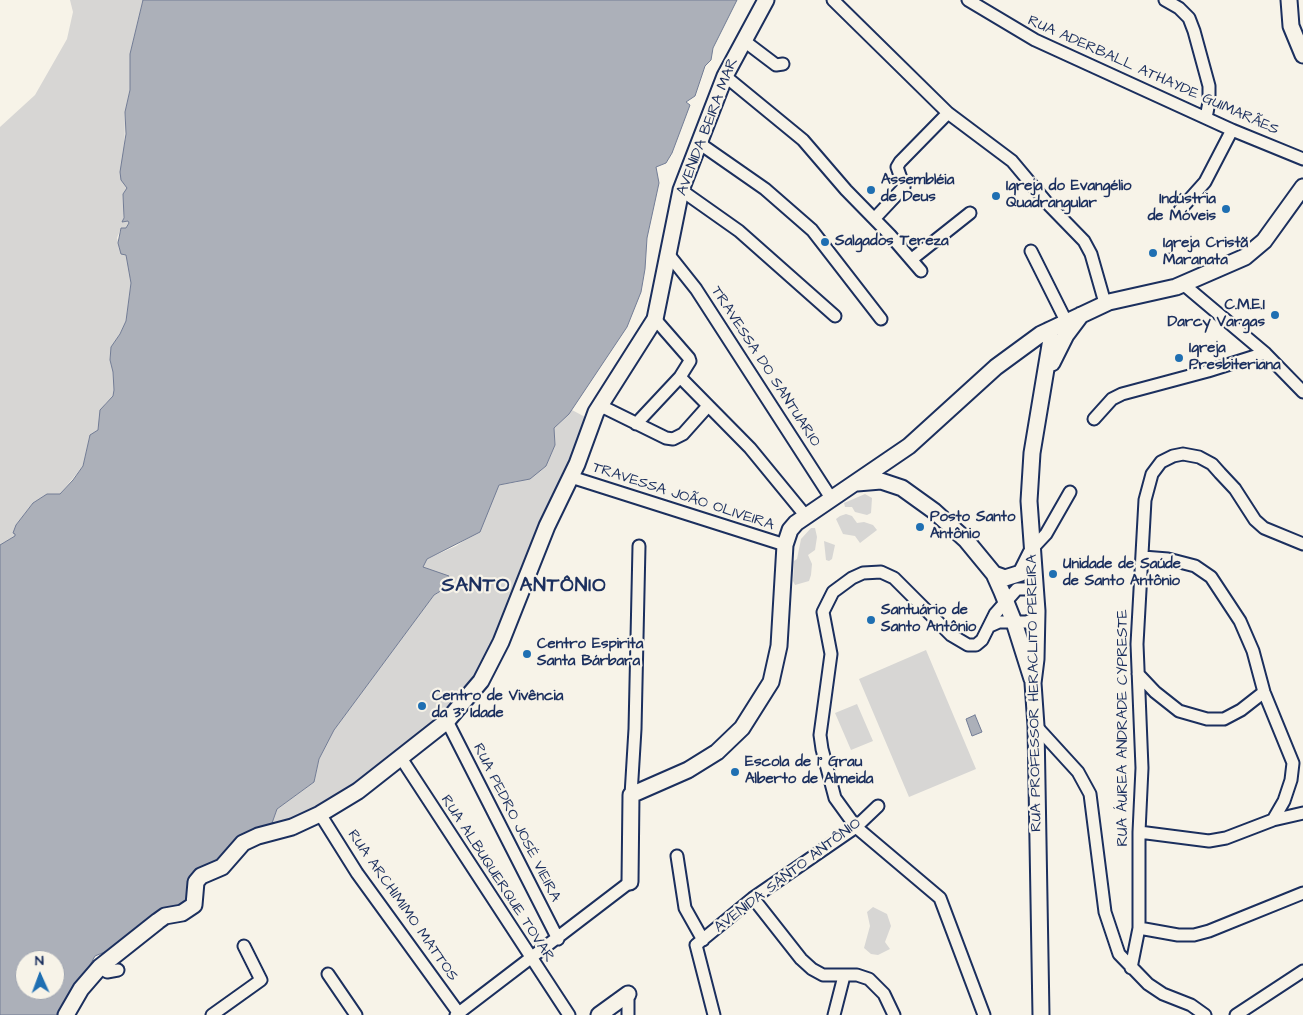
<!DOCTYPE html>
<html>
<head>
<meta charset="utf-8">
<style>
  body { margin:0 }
  #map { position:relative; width:1303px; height:1015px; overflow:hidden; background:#f7f3e8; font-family:"Architects Daughter",sans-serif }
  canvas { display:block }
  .north { position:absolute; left:15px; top:950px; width:50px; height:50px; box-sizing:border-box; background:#f7f3e8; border:1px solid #9fa5b1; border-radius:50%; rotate:358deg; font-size:14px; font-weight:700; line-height:20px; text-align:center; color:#1b2f5e }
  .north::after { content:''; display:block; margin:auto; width:18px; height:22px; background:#1f6fb2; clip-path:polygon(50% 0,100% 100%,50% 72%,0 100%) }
</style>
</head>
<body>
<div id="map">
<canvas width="1303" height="1015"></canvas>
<div class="north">N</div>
</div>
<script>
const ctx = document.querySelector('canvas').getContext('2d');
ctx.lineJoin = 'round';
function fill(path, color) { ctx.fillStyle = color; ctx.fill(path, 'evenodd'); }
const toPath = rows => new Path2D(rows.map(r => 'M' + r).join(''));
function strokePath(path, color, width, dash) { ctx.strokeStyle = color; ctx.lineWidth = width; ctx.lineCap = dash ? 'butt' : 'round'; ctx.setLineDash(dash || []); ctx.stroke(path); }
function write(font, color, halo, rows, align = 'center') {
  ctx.font = font + ' "Architects Daughter",sans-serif'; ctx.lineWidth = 4.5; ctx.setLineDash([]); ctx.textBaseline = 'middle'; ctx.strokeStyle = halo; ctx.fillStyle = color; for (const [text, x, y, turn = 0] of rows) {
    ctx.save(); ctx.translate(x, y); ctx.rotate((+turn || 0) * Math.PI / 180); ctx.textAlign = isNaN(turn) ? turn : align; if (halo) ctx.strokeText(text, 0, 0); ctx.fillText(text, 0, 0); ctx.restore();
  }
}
const green = toPath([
  [70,0,143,0,130,54,130,90,125,112,124,184,128,188,123,194,123,222,128,221,129,223,126,228,121,228,117,238,120,249,126,255,129,264,131,283,126,321,120,334,111,347,110,360,113,371,114,390,113,396,105,404,98,430,89,439,83,466,60,494,43,497,33,503,16,525,15,536,0,545,0,127,35,95,67,39,73,12],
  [572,410,587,418,569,475,479,672,475,679,458,695,450,715,320,810,271,826,277,809,314,782,319,759,334,730,434,595,440,592,422,567,427,559,456,546,475,533,499,485,518,482,546,466,555,445,554,428],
  [865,494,872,498,871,513,867,515,855,512,852,507,845,507,844,503],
  [846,514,852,516,857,523,864,522,873,525,877,530,860,543,855,536,843,534,836,519,840,516],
  [811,528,815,528,817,537,815,550,808,555,812,564,811,575,809,581,795,585,793,581,794,561,797,559,801,539],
  [824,541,835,545,832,559,829,561,826,560],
  [926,650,976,769,909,797,859,679],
  [857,704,873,741,851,750,835,713],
  [873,907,887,914,891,926,885,942,890,949,878,955,871,954,864,948,870,926,867,912]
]);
const water = toPath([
  [143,0,737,0,713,48,711,60,705,66,695,96,686,102,690,105,672,153,666,163,656,167,659,183,647,238,645,269,641,292,627,327,569,414,554,428,555,445,546,466,530,479,499,485,480,532,427,559,423,567,449,576,444,589,434,595,334,730,319,759,314,782,277,809,271,826,209,870,193,899,119,946,95,956,64,1011,64,1015,0,1015,0,545,15,536,15,534,13,533,16,525,33,503,47,494,60,494,73,480,83,466,90,435,98,430,100,410,113,396,114,390,113,372,110,360,111,347,120,334,126,321,131,283,126,255,121,254,118,243,121,228,126,228,129,223,128,221,122,222,124,218,123,194,127,188,121,180,120,172,126,134,125,112,130,90,130,54,143,0],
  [25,960,55,960,55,990,25,990,25,960],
  [975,715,982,732,972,736,966,719,975,715]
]);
const street = toPath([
  [833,0,948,113,1012,161,1048,204,1084,241,1091,254,1105,303],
  [968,0,1035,40,1232,130,1303,159],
  [1165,0,1179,8,1189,18,1194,31,1209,86,1209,102,1206,118],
  [743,40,776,65,783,64],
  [725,76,803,140,846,190,890,235,921,271],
  [699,143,765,189,812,230,881,319],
  [681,190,739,231,835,316],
  [1180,210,1205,182,1232,130],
  [875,218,904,187,897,167,900,162,948,113],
  [1031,251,1066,321],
  [669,255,696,289,831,498],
  [912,259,970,213],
  [1183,284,1265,353,1303,392],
  [680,377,750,448,805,515],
  [599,405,666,438,673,439,683,434,708,406],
  [1094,419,1112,399,1122,394,1208,371,1265,353],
  [636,424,680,377,690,361,689,358,655,319],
  [571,477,785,545],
  [1032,549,1046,534,1070,492],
  [1143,557,1168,559,1195,566,1211,577,1240,621,1253,651,1264,692,1293,763,1291,780,1284,801,1273,820],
  [990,626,999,622,1026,622,1036,619],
  [1138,674,1155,692,1179,711,1207,719,1224,719,1241,710,1264,692],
  [447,721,558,939],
  [1036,726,1078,772,1090,794,1105,912,1119,954,1148,984,1163,994,1191,1005,1205,1015],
  [401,758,569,1015],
  [631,795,635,729,639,546],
  [320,814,357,873,460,1015],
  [1139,832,1209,841,1226,838,1273,820,1303,813],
  [677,856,685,908,703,940],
  [753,898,801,959,812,969,823,975,857,975,869,979,884,994,894,1015],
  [1139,928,1178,935,1194,935,1209,931,1303,893],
  [100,967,107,972,118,970],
  [1131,968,1139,928,1139,832,1142,768,1137,644,1145,500,1152,474,1161,462,1173,456,1183,454,1199,457,1212,464,1220,473,1235,489,1255,520,1264,528,1303,544],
  [328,974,356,1015],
  [212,1015,261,980,244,946],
  [456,1015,630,882],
  [628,1015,628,994],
  [714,1015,696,945,753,898,856,827,878,806],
  [834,1015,844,976],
  [984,1015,940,898,856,827,835,798,822,749,820,735,831,654,823,612,833,592,852,578,863,573,881,572,894,578,951,635,968,645,976,645,982,640,995,614,1017,589,1028,589,1035,593],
  [1236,1015,1303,971]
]);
const secondary = toPath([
  [1289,0,1291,26,1303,55],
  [1052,363,1066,335,1081,315],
  [857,483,881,481,902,488,934,511,966,540,994,574,1002,592,1014,622,1032,679],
  [994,574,1005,578,1021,573,1031,553],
  [630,882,631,795,688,770,717,752,742,728,771,682,779,646,785,545,790,530,796,523,909,446,996,367,1041,334,1109,302,1176,287,1245,257,1264,241,1303,187],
  [66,1015,81,989,100,967,158,921,165,916,182,913,194,905,196,882,201,876,222,867,243,843,258,836,292,827,320,814,358,791,447,721,481,681,501,642,547,526,577,464,596,412,655,319,681,190,725,76,766,0],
  [599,1015,628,994],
  [1041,1015,1036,726,1033,683,1036,659,1037,611,1029,501,1032,453,1051,339,1049,330]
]);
const markers = [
  [871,190,5,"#1f6fb2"],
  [996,196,5,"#1f6fb2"],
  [1226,209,5,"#1f6fb2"],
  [825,242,5,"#1f6fb2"],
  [1153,253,5,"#1f6fb2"],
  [1275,315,5,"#1f6fb2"],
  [1179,358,5,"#1f6fb2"],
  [920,527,5,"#1f6fb2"],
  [1053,574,5,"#1f6fb2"],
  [871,620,5,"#1f6fb2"],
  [527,654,5,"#1f6fb2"],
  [422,706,5,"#1f6fb2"],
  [735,772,5,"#1f6fb2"]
];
const streetNames = [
  ["RUA ADERBALL ATHAYDE GUIMARÃES",1153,76,24],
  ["AVENIDA BEIRA MAR",708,127,-69],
  ["TRAVESSA DO SANTUARIO",765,367,57],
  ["TRAVESSA JOÃO OLIVEIRA",683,497,18],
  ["RUA PROFESSOR HERACLITO PEREIRA",1035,693,-91],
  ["RUA ÁUREA ANDRADE CYPRESTE",1124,728,-90],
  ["RUA PEDRO JOSÉ VIEIRA",516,823,63],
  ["AVENIDA SANTO ANTÔNIO",788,876,-37],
  ["RUA ALBUQUERQUE TOVAR",497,879,57],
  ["RUA ARCHIMIMO MATTOS",402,906,55]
];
const poiNames = [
  ["Assembléia",881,181],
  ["de Deus",881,198],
  ["Igreja do Evangélio",1006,187],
  ["Quadrangular",1006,204],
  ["Indústria",1216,200,"right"],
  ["de Móveis",1216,217,"right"],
  ["Salgados Tereza",835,242],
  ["Igreja Cristã",1163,244],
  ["Maranata",1163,261],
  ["C.M.E.I",1265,306,"right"],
  ["Darcy Vargas",1265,323,"right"],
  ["Igreja",1189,349],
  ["Presbiteriana",1189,366],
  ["Posto Santo",930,518],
  ["Antônio",930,535],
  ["Unidade de Saúde",1063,565],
  ["de Santo Antônio",1063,582],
  ["Santuário de",881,611],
  ["Santo Antônio",881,628],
  ["Centro Espirita",537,645],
  ["Santa Bárbara",537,662],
  ["Centro de Vivência",432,697],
  ["da 3˚ Idade",432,714],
  ["Escola de 1˚ Grau",745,763],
  ["Alberto de Almeida",745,780]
];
const districtNames = [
  ["SANTO ANTÔNIO",524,587]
];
fill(green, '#d7d6d4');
fill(water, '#acb0b9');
strokePath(water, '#727c95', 1);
strokePath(street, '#1b2f5e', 15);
strokePath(secondary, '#1b2f5e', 19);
strokePath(street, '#f7f3e8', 11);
strokePath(secondary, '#f7f3e8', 15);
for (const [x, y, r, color] of markers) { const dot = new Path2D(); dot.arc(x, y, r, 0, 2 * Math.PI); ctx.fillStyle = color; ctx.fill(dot); strokePath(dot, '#f7f3e8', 2); }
write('15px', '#1b2f5e', '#f7f3e8', streetNames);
write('bold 15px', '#1b2f5e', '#f7f3e8', poiNames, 'left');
ctx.letterSpacing = '1px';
write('bold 20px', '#1b2f5e', '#f7f3e8', districtNames);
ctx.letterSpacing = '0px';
</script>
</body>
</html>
